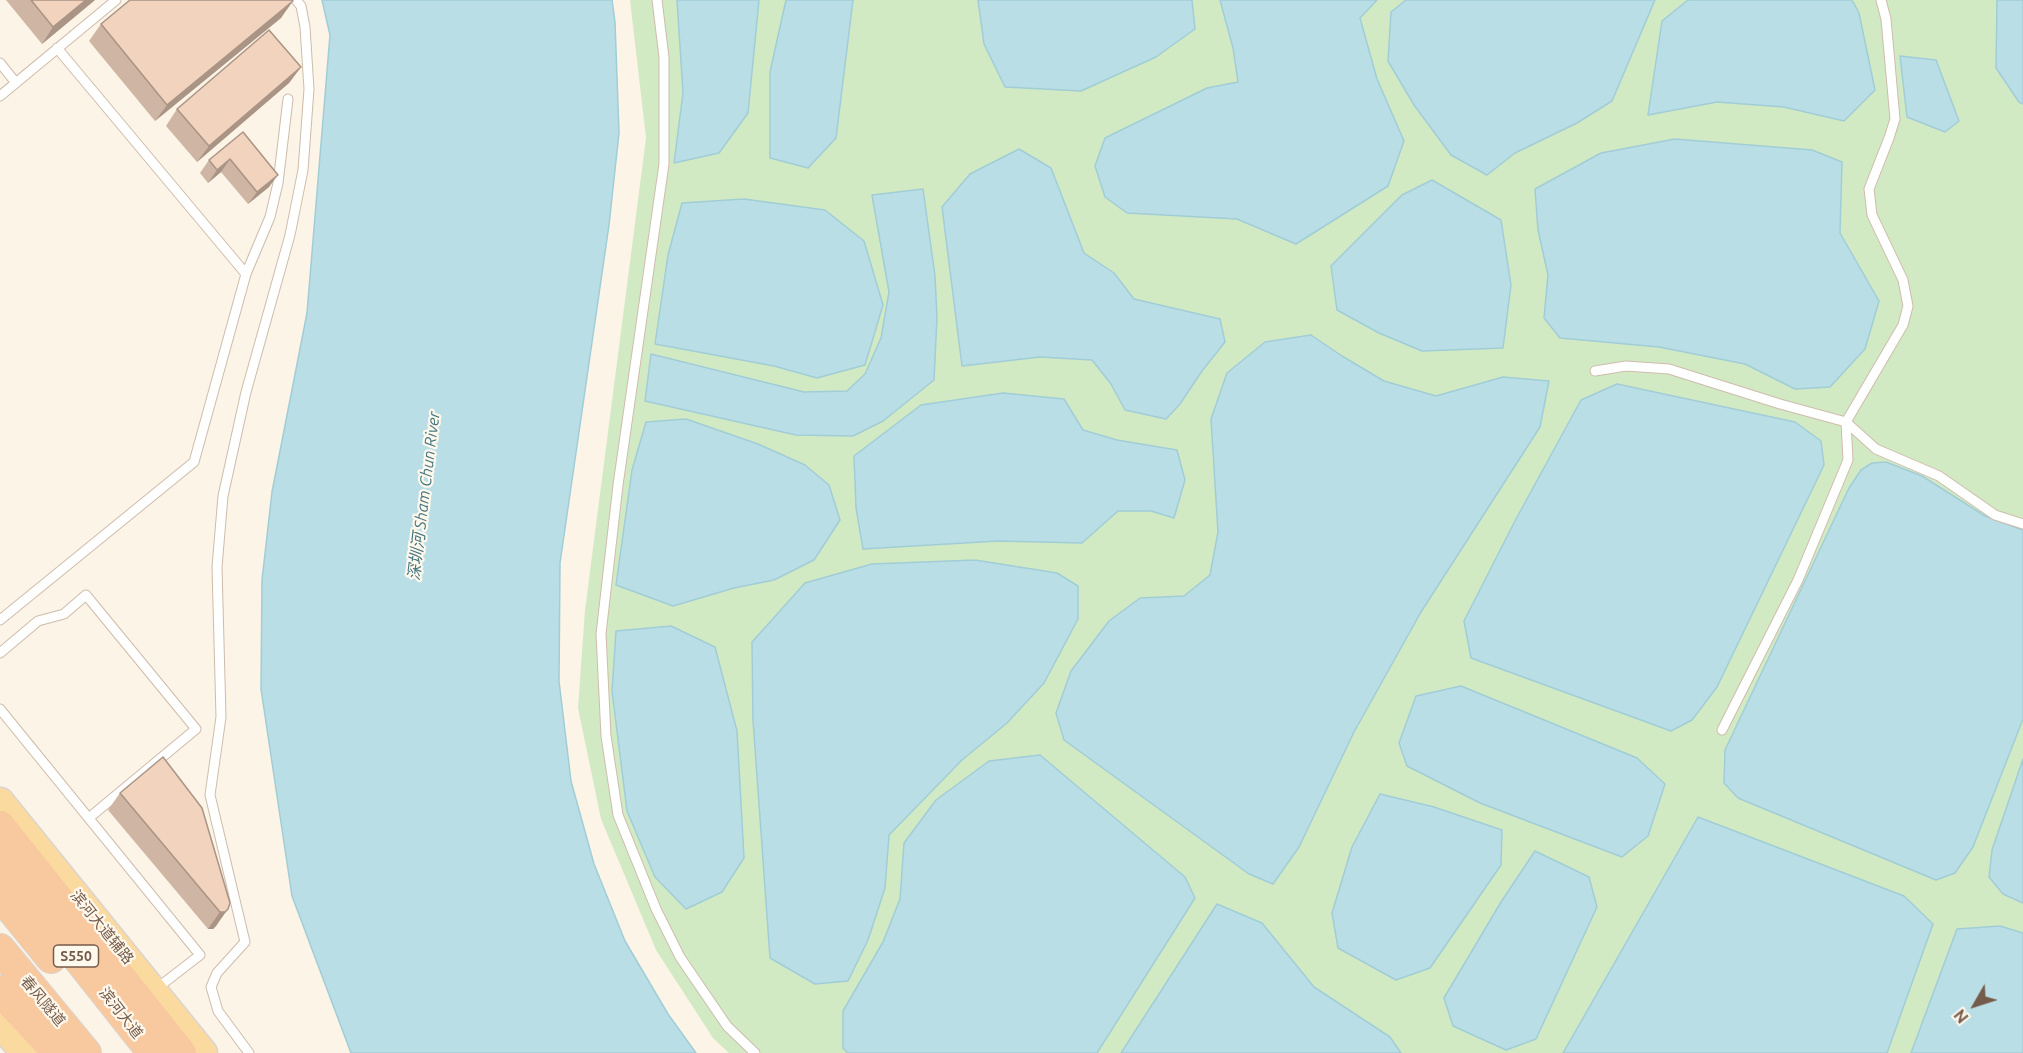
<!DOCTYPE html>
<html>
<head>
<meta charset="utf-8">
<style>
  body { margin:0 }
  #map { position:relative; width:2023px; height:1053px; overflow:hidden; background:#fcf4e6; font-family:Ubuntu,sans-serif }
  canvas { display:block }
  .north { position:absolute; left:1945px; top:975px; width:60px; height:60px; -webkit-text-stroke:4px #fff8ec; paint-order:stroke; rotate:231deg; font-size:16px; font-weight:700; line-height:24px; text-align:center; color:#755b4b }
  .north::after { content:''; display:block; margin:auto; width:21px; height:27px; background:#755b4b; clip-path:polygon(50% 0,100% 100%,50% 72%,0 100%) }
</style>
</head>
<body>
<div id="map">
<canvas width="2023" height="1053"></canvas>
<div class="north">N</div>
</div>
<script>
const ctx = document.querySelector('canvas').getContext('2d');
ctx.lineJoin = 'round';
function fill(path, color) { ctx.fillStyle = color; ctx.fill(path, 'evenodd'); }
const toPath = rows => new Path2D(rows.map(r => 'M' + r).join(''));
function strokePath(path, color, width, dash) { ctx.strokeStyle = color; ctx.lineWidth = width; ctx.lineCap = dash ? 'butt' : 'round'; ctx.setLineDash(dash || []); ctx.stroke(path); }
function write(font, color, halo, rows, align = 'center') {
  ctx.font = font + ' Ubuntu,"Noto Sans SC",sans-serif'; ctx.lineWidth = 4.5; ctx.setLineDash([]); ctx.textBaseline = 'middle'; ctx.strokeStyle = halo; ctx.fillStyle = color; for (const [text, x, y, turn = 0] of rows) {
    ctx.save(); ctx.translate(x, y); ctx.rotate((+turn || 0) * Math.PI / 180); ctx.textAlign = isNaN(turn) ? turn : align; if (halo) ctx.strokeText(text, 0, 0); ctx.fillText(text, 0, 0); ctx.restore();
  }
}
const green = toPath([
  [630,0,2023,0,2023,1053,729,1053,713,1038,656,950,601,819,578,708,585,610,646,138]
]);
const water = toPath([
  [322,0,612,0,615,22,619,133,609,225,560,563,559,681,571,781,594,864,625,941,668,1014,696,1053,351,1053,292,896,261,689,262,580,272,492,307,313,330,35,322,0],
  [677,0,759,0,748,113,719,153,674,163,683,93,677,0],
  [786,0,853,0,836,138,808,168,770,158,770,72,786,0],
  [978,0,1192,0,1195,29,1156,57,1081,91,1005,87,984,44,978,0],
  [1220,0,1377,0,1360,18,1377,79,1404,141,1388,186,1296,244,1237,219,1127,213,1105,197,1095,166,1105,138,1207,88,1238,82,1233,48,1220,0],
  [1406,0,1655,0,1612,101,1577,123,1515,153,1487,175,1451,155,1414,105,1388,61,1391,12,1406,0],
  [1688,0,1852,0,1859,13,1875,90,1844,121,1784,107,1717,102,1648,115,1662,21,1688,0],
  [1997,0,2023,0,2023,104,2019,102,1996,68,1997,0],
  [1900,56,1936,60,1959,121,1945,132,1907,117,1900,56],
  [1675,139,1812,150,1842,162,1840,233,1879,301,1865,349,1830,387,1795,389,1745,364,1659,347,1560,338,1544,318,1548,275,1538,230,1535,189,1601,153,1675,139],
  [1019,149,1051,168,1084,253,1114,273,1134,299,1220,319,1225,342,1202,371,1180,404,1166,419,1125,410,1111,384,1092,360,1040,357,962,366,942,207,970,174,1019,149],
  [1432,180,1501,220,1511,285,1503,348,1422,351,1379,333,1337,310,1331,266,1402,195,1432,180],
  [923,189,935,276,937,317,934,380,883,421,853,436,796,435,645,401,651,354,804,392,847,391,865,374,881,338,889,292,872,195,923,189],
  [744,199,825,210,864,241,883,305,865,365,817,378,774,366,655,344,668,255,682,203,744,199],
  [1311,335,1342,356,1384,381,1436,396,1503,377,1549,381,1540,427,1421,612,1354,732,1299,847,1273,884,1249,874,1064,740,1056,713,1071,671,1109,621,1140,598,1184,596,1210,575,1218,532,1211,419,1227,373,1265,342,1311,335],
  [1617,384,1795,422,1821,441,1824,465,1717,687,1692,720,1671,731,1471,658,1464,621,1516,519,1581,400,1617,384],
  [1003,393,1064,399,1083,430,1117,440,1177,450,1185,480,1174,518,1151,511,1118,511,1082,543,998,541,863,549,856,508,854,456,921,405,1003,393],
  [686,419,758,444,805,465,829,485,840,520,814,560,774,580,734,588,673,606,616,585,632,470,646,422,686,419],
  [1886,462,1922,476,1985,516,2023,530,2023,719,1973,847,1955,873,1936,880,1738,798,1724,783,1725,750,1849,488,1861,470,1872,463,1886,462],
  [975,560,1057,573,1078,586,1078,619,1044,683,1007,723,962,760,889,835,885,888,868,940,848,981,815,984,770,958,753,720,752,642,805,583,872,564,975,560],
  [671,626,715,647,737,731,744,858,722,892,686,909,655,877,627,811,612,691,616,631,671,626],
  [1461,686,1637,758,1665,784,1648,836,1622,857,1480,803,1407,766,1399,743,1416,696,1461,686],
  [1040,755,1185,877,1195,898,1097,1053,848,1053,843,1048,843,1011,883,942,900,899,904,843,936,800,989,761,1040,755],
  [2023,759,2023,903,2003,894,1989,877,1992,850,2023,759],
  [1380,794,1434,807,1502,830,1501,865,1430,968,1396,980,1338,948,1332,913,1352,847,1380,794],
  [1698,817,1904,896,1933,924,1887,1053,1563,1053,1698,817],
  [1535,851,1589,877,1597,907,1536,1039,1506,1050,1453,1026,1444,998,1501,902,1535,851],
  [1217,904,1262,923,1314,987,1390,1037,1401,1053,1121,1053,1217,904],
  [2000,926,2023,933,2023,1053,1911,1053,1957,929,2000,926]
]);
const service = toPath([
  [657,0,664,57,664,164,618,485,601,634,606,736,618,815,656,909,680,957,727,1026,755,1053],
  [57,48,246,274],
  [0,63,16,83],
  [0,96,116,0],
  [1595,371,1626,366,1669,369,1780,404,1846,422,1876,449,1939,476,1995,515,2023,524],
  [0,620,194,462,246,274,270,217,278,183,288,99],
  [0,653,38,621,64,614,86,595,196,729,90,817],
  [0,709,200,955,156,989],
  [1722,730,1798,580,1848,460,1846,422,1903,325,1908,306,1903,280,1872,215,1869,189,1889,138,1895,119,1886,19,1881,0],
  [249,1053,218,1011,211,987,217,973,245,942,210,795,221,717,217,567,223,496,246,392,290,235,303,170,309,89,305,27,301,6,296,0]
]);
const primary = toPath([
  [0,802,203,1053],
  [0,1024,26,1053]
]);
const trunk = toPath([
  [0,826,181,1053],
  [0,860,153,1053],
  [0,895,51,958],
  [0,949,86,1053],
  [0,991,58,1053]
]);
const wall = toPath([
  [6,0,95,0,42,44],
  [281,18,155,121,89,41,101,24],
  [301,67,289,83,197,162,166,126,177,109],
  [243,132,269,187,248,204,221,172,208,183,200,173,209,160],
  [120,793,230,903,216,926,213,929,208,929,108,810]
]);
const shadedWall = toPath([
  [86,0,95,0,42,44,53,27],
  [293,1,281,18,155,121,167,105],
  [301,67,289,83,197,162,209,146],
  [230,159,221,172,208,183,217,170],
  [278,175,269,187,248,204,257,192],
  [228,909,216,926,213,929,208,929,220,912]
]);
const building = toPath([
  [31,0,86,0,53,27,31,0],
  [130,0,292,0,293,1,167,105,101,24,130,0],
  [269,30,301,67,209,146,177,109,269,30],
  [243,132,278,175,257,192,230,159,217,170,209,160,243,132],
  [163,757,202,808,230,903,228,909,225,912,220,912,120,793,163,757]
]);
const shields = [
  [76,956,45]
];
const shieldNames = [
  ["S550",76,956]
];
const streetNames = [
  ["滨河大道辅路",102,927,51],
  ["春风隧道",43,1001,50],
  ["滨河大道",121,1013,52]
];
const waterNames = [
  ["深圳河 Sham Chun River",424,496,-83]
];
fill(green, '#d2eac4');
fill(water, '#badee6');
strokePath(water, '#a1cdd7', 1.5);
strokePath(service, '#cebcac', 11);
strokePath(primary, '#dbd4d0', 31);
strokePath(trunk, '#dbd4d0', 32);
strokePath(service, '#fff', 9);
strokePath(primary, '#fada9f', 28);
strokePath(trunk, '#f8c89e', 30);
fill(wall, '#cfb5a3');
fill(shadedWall, '#a99485');
fill(building, '#f1d3be');
strokePath(building, '#a99485', 1.5);
for (const [x, y, w] of shields) { const box = new Path2D(); box.roundRect(x - w / 2, y - 11, w, 22, 4.5); ctx.fillStyle = '#fff8ec'; ctx.fill(box); strokePath(box, '#755b4b', 1.5); }
write('bold 14px', '#755b4b', null, shieldNames);
write('15px', '#755b4b', '#fff8ec', streetNames);
write('italic 16px', '#427581', '#fff8ec', waterNames);
</script>
</body>
</html>
